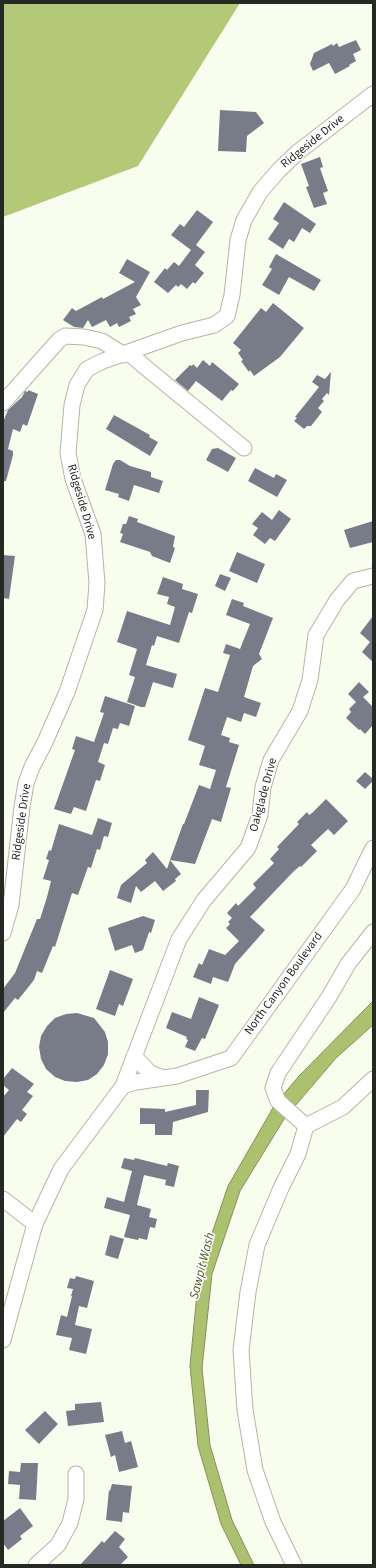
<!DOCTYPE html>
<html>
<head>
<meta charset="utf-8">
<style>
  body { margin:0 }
  #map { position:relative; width:376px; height:1568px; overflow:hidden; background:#f8fdee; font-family:"Source Sans 3",sans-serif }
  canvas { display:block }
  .frame { position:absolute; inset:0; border:4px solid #262823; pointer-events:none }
</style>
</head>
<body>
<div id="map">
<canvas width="376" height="1568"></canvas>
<div class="frame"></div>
</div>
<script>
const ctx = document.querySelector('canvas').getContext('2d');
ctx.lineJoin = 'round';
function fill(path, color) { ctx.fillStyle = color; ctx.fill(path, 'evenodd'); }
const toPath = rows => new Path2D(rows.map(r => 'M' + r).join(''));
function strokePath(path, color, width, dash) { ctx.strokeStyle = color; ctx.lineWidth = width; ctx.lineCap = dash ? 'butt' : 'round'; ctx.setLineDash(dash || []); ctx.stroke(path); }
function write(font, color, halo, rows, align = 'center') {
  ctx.font = font + ' "Source Sans 3",sans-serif'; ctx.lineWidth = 3; ctx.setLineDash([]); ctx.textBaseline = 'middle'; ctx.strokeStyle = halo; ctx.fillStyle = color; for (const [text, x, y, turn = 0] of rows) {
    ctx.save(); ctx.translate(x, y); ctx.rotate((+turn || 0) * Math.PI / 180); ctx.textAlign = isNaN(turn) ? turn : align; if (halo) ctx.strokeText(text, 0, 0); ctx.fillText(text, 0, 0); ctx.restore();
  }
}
const forest = toPath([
  [3,3,240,3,138,166,3,217]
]);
const water = toPath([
  [373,1001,373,1025,336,1058,295,1106,283,1095,299,1076,373,1001],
  [274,1106,286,1116,240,1191,212,1274,202,1368,210,1445,232,1520,254,1565,241,1565,221,1524,198,1446,190,1366,199,1272,228,1186,274,1106]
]);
const building = toPath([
  [356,40,361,50,353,54,356,61,349,65,350,66,335,74,329,63,313,71,310,64,314,53,332,44,333,46,337,43,339,47],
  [220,110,256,112,264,123,247,136,246,152,218,151],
  [320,157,323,167,320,168,328,191,323,193,327,204,314,208,306,187,309,186,301,164],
  [284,202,316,224,310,233,302,228,294,242,289,239,283,249,268,239,279,223,273,219],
  [197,210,213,222,196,245,205,252,195,265,204,273,195,284,193,282,187,289,181,284,178,287,176,285,168,293,154,282,165,268,167,270,174,262,179,266,191,250,171,235,180,224,184,227],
  [276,254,321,280,314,291,289,277,279,295,262,285,272,269,269,267],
  [127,259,150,272,136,297,141,305,133,309,136,314,129,317,131,321,119,327,117,323,110,327,106,320,92,327,88,320,83,328,74,327,63,320,72,308,76,311,102,297,103,299,135,282,119,273],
  [273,303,304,328,280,357,254,376,250,370,249,372,241,361,243,360,238,353,241,350,233,343,261,308,266,312],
  [203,360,210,366,212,362,239,384,233,391,231,390,222,401,196,381,188,391,175,380,190,365,192,366,193,364,197,368],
  [331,372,329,395,327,393,322,399,324,401,318,408,322,412,311,426,307,426,304,429,294,421,297,418,295,417,319,387,312,382,317,375,325,379],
  [28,390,38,394,27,426,23,424,20,432,13,429,8,449,13,451,13,455,6,481,3,481,3,422,8,410,22,397,25,391,28,392],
  [114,415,150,435,149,437,158,442,150,456,106,429],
  [218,448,236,458,228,472,206,460,212,449],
  [116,460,120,460,130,466,151,472,151,477,163,481,159,493,134,485,129,501,118,497,119,494,105,490,113,464],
  [255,468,274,478,276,474,287,480,277,497,248,481],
  [279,510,291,519,275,541,270,538,265,544,253,535,258,528,252,524,262,512,272,520],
  [129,516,138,519,137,522,175,536,173,547,175,548,170,563,152,556,150,552,120,542,123,534,120,533,123,524,126,524],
  [373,521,373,542,350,548,344,530],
  [237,552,265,564,257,583,229,571],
  [3,555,15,556,9,599,3,598],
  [220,574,231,578,225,591,215,586],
  [163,577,183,584,182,589,198,594,192,613,189,612,179,643,157,636,154,646,152,645,146,665,177,674,173,688,153,682,145,707,141,707,127,702,135,677,129,675,137,649,117,642,127,611,170,625,175,607,167,604,169,597,157,594],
  [232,599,244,603,243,606,273,618,259,654,262,659,253,666,244,697,261,703,256,717,244,713,241,722,227,717,221,735,230,738,229,742,239,745,226,787,231,788,221,822,212,819,195,864,170,860,183,824,184,824,199,785,210,789,216,770,199,765,205,746,188,740,205,688,218,692,230,655,223,653,226,644,240,649,250,624,226,615],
  [373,616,373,662,362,652,370,642,360,633],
  [359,682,369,692,363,697,373,707,373,725,365,734,360,729,359,730,346,718,351,712,349,709,356,702,348,694],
  [105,696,135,706,129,726,120,723,118,729,113,728,108,744,104,743,98,762,105,765,100,781,96,780,86,811,74,807,71,814,54,809,75,750,72,749,76,736,94,742,104,713,100,712],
  [365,772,373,779,373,781,365,789,356,781],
  [326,799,348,821,334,835,328,829,311,845,317,851,301,867,300,866,294,871,250,917,265,930,235,964,228,982,213,977,211,984,193,977,199,963,202,965,209,949,225,955,239,941,226,928,230,924,228,922,232,918,227,913,236,903,238,906,256,888,253,884,274,863,270,859,279,849,277,847,299,824,297,822,307,812,309,815,312,813],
  [98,818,112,823,108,837,104,836,100,850,97,849,91,868,88,867,78,895,72,893,55,947,53,946,42,973,37,971,34,980,18,1000,15,998,3,1013,3,989,15,973,37,919,40,919,47,897,51,881,43,879,49,860,46,859,49,850,51,851,59,824,92,835],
  [153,852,167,869,170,860,181,874,175,879,176,881,163,891,155,881,141,892,136,886,131,903,117,898,121,885,147,863,145,860],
  [143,916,155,920,151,933,149,932,143,950,135,953,132,945,115,951,108,928],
  [110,970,133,979,123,1006,119,1004,115,1016,96,1009],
  [199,997,219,1005,205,1039,202,1038,195,1051,185,1047,188,1040,186,1039,187,1037,166,1028,172,1012,191,1019],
  [77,1013,94,1018,105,1032,108,1042,108,1054,104,1065,97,1074,88,1080,77,1082,65,1081,55,1077,46,1069,41,1059,39,1047,41,1036,47,1026,55,1018,66,1014],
  [12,1068,34,1084,27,1092,33,1096,22,1110,27,1114,21,1122,17,1119,3,1137,3,1097,9,1090,3,1085,3,1079],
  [196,1090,209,1090,208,1112,173,1122,172,1135,155,1135,155,1124,140,1124,140,1108,165,1109,165,1112,196,1105],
  [124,1158,134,1160,135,1158,167,1166,168,1163,179,1166,174,1187,165,1185,166,1180,144,1175,137,1205,151,1209,149,1217,157,1219,155,1228,150,1227,147,1240,139,1238,138,1240,124,1237,130,1215,104,1208,107,1197,124,1202,132,1171,121,1168],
  [110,1235,124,1239,118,1259,105,1255],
  [76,1276,94,1281,87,1308,79,1306,75,1325,92,1329,86,1354,69,1350,72,1338,56,1335,61,1315,67,1317,72,1296,71,1296,73,1289,67,1288,70,1278,75,1279],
  [101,1402,104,1422,68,1426,66,1411,75,1410,75,1404],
  [45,1411,58,1424,39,1444,25,1430],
  [122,1431,125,1443,131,1441,138,1467,119,1472,115,1455,111,1457,105,1435],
  [21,1463,38,1463,36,1500,19,1499,20,1485,8,1484,9,1471,20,1472],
  [112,1484,132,1486,129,1513,123,1512,122,1522,106,1520,109,1490,110,1491],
  [20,1508,33,1526,20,1536,22,1539,8,1550,3,1543,3,1521],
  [115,1531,125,1539,119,1547,128,1557,120,1565,80,1565,102,1541,104,1543]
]);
const minor = toPath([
  [129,353,145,367,244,448],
  [3,403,59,340,65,336,84,337,102,341,124,355],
  [3,933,11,905,22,807,26,783,32,767,45,742,67,692,95,610,97,583,93,534,73,479,68,453,72,405,77,385,87,369,103,361,182,333,214,325,227,316,232,295,238,240,244,220,260,192,279,170,298,152,373,94],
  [134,1056,150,1073,163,1078],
  [123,1086,136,1082,177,1076,231,1058,353,889,373,848],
  [306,1126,343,1107,373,1079],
  [3,1199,35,1224],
  [3,1340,35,1224,61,1169,123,1086,179,939,204,900,248,848,260,815,263,787,271,760,300,711,310,680,316,635,337,600,353,581,373,576],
  [36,1565,58,1545,70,1523,76,1499,76,1474],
  [294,1565,273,1522,255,1470,245,1410,241,1350,248,1292,257,1245,281,1188,298,1154,306,1126,278,1101,273,1088,278,1073,329,997,348,964,373,932]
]);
const streetNames = [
  ["Ridgeside Drive",313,142,-39],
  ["Ridgeside Drive",81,502,74],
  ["Oakglade Drive",264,795,-75],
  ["Ridgeside Drive",22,822,-82],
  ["North Canyon Boulevard",284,984,-54]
];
const waterNames = [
  ["Sawpit Wash",203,1266,-76]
];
fill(forest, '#b3c978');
fill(water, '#abc170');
strokePath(water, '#839359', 1);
fill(building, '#787c89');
strokePath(minor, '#b2b6a8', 17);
strokePath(minor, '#fff', 15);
write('12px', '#262823', '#fff', streetNames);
write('italic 13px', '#4d5b21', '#fff', waterNames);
</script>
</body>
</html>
